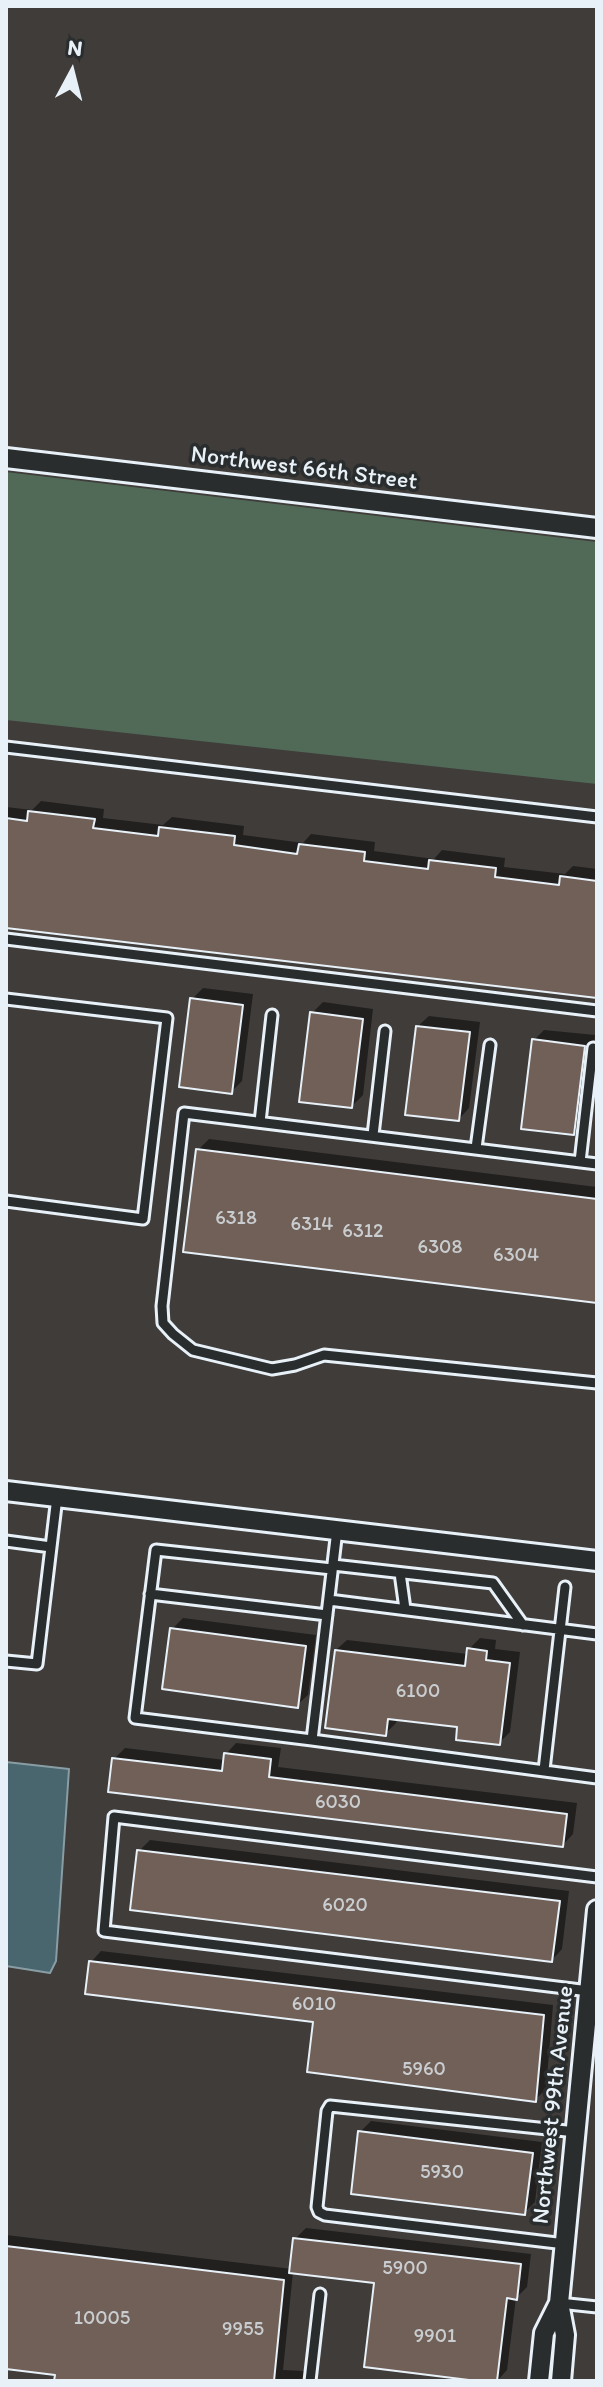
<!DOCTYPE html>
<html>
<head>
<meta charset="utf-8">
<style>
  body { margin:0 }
  #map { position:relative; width:603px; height:2387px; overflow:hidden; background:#3f3c3a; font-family:Itim,sans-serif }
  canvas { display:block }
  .frame { position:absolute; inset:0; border:8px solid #e8f1f8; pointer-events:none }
  .north { position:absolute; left:32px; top:32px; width:80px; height:80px; -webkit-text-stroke:6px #2a2d2e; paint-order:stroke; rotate:7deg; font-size:22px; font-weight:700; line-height:32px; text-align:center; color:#e8f1f8 }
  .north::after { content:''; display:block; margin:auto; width:28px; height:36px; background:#e8f1f8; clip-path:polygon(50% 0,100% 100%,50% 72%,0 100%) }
</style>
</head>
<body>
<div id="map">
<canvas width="603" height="2387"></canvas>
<div class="frame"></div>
<div class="north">N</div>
</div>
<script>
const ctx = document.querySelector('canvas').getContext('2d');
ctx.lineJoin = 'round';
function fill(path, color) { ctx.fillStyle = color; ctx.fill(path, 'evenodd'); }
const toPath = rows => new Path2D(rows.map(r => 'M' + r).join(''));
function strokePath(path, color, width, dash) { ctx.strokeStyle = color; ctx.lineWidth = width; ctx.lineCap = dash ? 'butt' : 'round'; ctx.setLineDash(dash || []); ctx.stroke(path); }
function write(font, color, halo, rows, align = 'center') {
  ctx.font = font + ' Itim,sans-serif'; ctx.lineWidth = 7; ctx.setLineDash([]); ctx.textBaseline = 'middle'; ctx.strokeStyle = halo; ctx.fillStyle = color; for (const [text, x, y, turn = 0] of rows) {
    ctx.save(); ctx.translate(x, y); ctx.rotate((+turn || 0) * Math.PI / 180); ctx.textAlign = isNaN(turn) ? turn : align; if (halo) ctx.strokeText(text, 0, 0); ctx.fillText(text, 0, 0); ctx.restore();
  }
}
const green = toPath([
  [6,472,597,542,597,784,6,720]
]);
const water = toPath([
  [6,1762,69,1769,56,1961,50,1973,6,1966,6,1762]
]);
const shadow = toPath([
  [41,801,104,809,103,818,163,825,172,817,244,826,243,835,303,843,311,834,375,842,374,851,434,859,442,850,505,858,504,867,565,874,573,866,597,869,597,996,6,926,6,807,32,810],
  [203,988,253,994,242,1081,231,1092,192,999],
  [323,1002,373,1009,363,1095,352,1106,312,1013],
  [429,1016,480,1022,469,1108,459,1119,418,1026],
  [544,1030,595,1035,584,1122,574,1133,534,1040],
  [209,1139,597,1187,597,1301,198,1150],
  [183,1618,316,1635,308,1695,297,1705,172,1629],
  [480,1638,496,1640,495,1649,520,1652,510,1732,499,1743,460,1725,397,1718,396,1723,386,1733,336,1650,347,1640,468,1654,469,1649],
  [236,1743,281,1748,278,1767,577,1803,573,1834,563,1845,114,1759,125,1748,225,1760,226,1754],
  [150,1840,569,1891,562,1949,552,1960,139,1851],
  [101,1951,553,2005,546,2089,535,2100,316,2020,91,1962],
  [371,2121,542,2142,535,2202,524,2213,360,2132],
  [306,2228,531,2254,527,2287,516,2298,507,2370,497,2381,376,2281,293,2272,283,2370,304,2371,303,2381,56,2381,57,2373,6,2367,6,2235,292,2269,295,2239]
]);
const building = toPath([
  [28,811,95,819,93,828,158,836,159,827,235,836,234,845,297,854,299,844,365,852,364,861,428,869,429,860,496,868,495,877,559,885,560,876,597,881,597,998,6,928,6,818,27,821,28,811],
  [190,998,243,1005,232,1094,179,1087,190,998],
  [310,1012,363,1019,352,1108,299,1102,310,1012],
  [416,1026,470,1032,459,1121,405,1115,416,1026],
  [532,1039,585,1046,574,1135,521,1129,532,1039],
  [196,1149,597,1199,597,1303,183,1252,196,1149],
  [170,1628,306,1646,298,1708,162,1689,170,1628],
  [467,1648,487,1651,486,1660,510,1663,500,1745,456,1740,457,1727,388,1719,386,1736,325,1728,335,1650,465,1666,467,1648],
  [224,1753,271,1759,269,1777,567,1814,563,1847,108,1792,112,1758,222,1771,224,1753],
  [137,1850,560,1901,552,1962,130,1910,137,1850],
  [89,1961,544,2015,536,2102,307,2072,313,2022,85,1994,89,1961],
  [358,2131,533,2153,525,2215,351,2194,358,2131],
  [293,2238,521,2264,517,2300,507,2298,497,2381,477,2381,364,2367,374,2283,289,2273,293,2238],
  [6,2246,284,2280,274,2381,54,2381,55,2375,6,2369,6,2246]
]);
const lane = toPath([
  [6,747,597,817],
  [6,939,597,1011],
  [6,999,167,1018,143,1219,6,1201],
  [260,1122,272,1015],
  [373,1135,385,1031],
  [476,1148,490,1045],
  [580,1162,593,1048],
  [597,1164,184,1113,162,1306,163,1323,173,1334,193,1350,272,1369,295,1365,324,1355,597,1383],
  [337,1530,312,1740,597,1778],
  [6,1541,51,1547],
  [333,1565,493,1583,523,1625],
  [400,1573,405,1609],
  [150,1594,327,1615],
  [329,1600,597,1634],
  [6,1661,37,1664,57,1497],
  [312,1740,135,1718,156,1550,332,1569],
  [544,1770,565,1587],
  [589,1991,104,1931,114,1817,597,1877],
  [565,2244,325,2215,319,2212,317,2207,327,2111,330,2106,576,2132],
  [559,2303,597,2307],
  [310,2381,320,2294]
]);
const street = toPath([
  [6,458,597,528],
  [6,1491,597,1561],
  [539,2381,544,2333,559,2303],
  [561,2381,565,2335,559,2303,597,1910]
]);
const numberNames = [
  ["6318",236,1219],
  ["6314",312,1225],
  ["6312",363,1232],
  ["6308",440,1248],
  ["6304",516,1256],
  ["6100",418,1692],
  ["6030",338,1803],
  ["6020",345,1906],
  ["6010",314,2005],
  ["5960",424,2070],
  ["5930",442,2173],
  ["5900",405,2269],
  ["10005",102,2319],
  ["9955",243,2330],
  ["9901",435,2337]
];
const streetNames = [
  ["Northwest 66th Street",304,469,7],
  ["Northwest 99th Avenue",554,2105,-84]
];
fill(green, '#516a58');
fill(water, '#49656d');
strokePath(water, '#899da5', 2);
fill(shadow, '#0007');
fill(building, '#706057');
strokePath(building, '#e8f1f8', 2);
strokePath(lane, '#e8f1f8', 15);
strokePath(street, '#e8f1f8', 24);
strokePath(lane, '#2a2d2e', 9);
strokePath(street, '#2a2d2e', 18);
write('20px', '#cacdd0', null, numberNames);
write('24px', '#e8f1f8', '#2a2d2e', streetNames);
</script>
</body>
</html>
